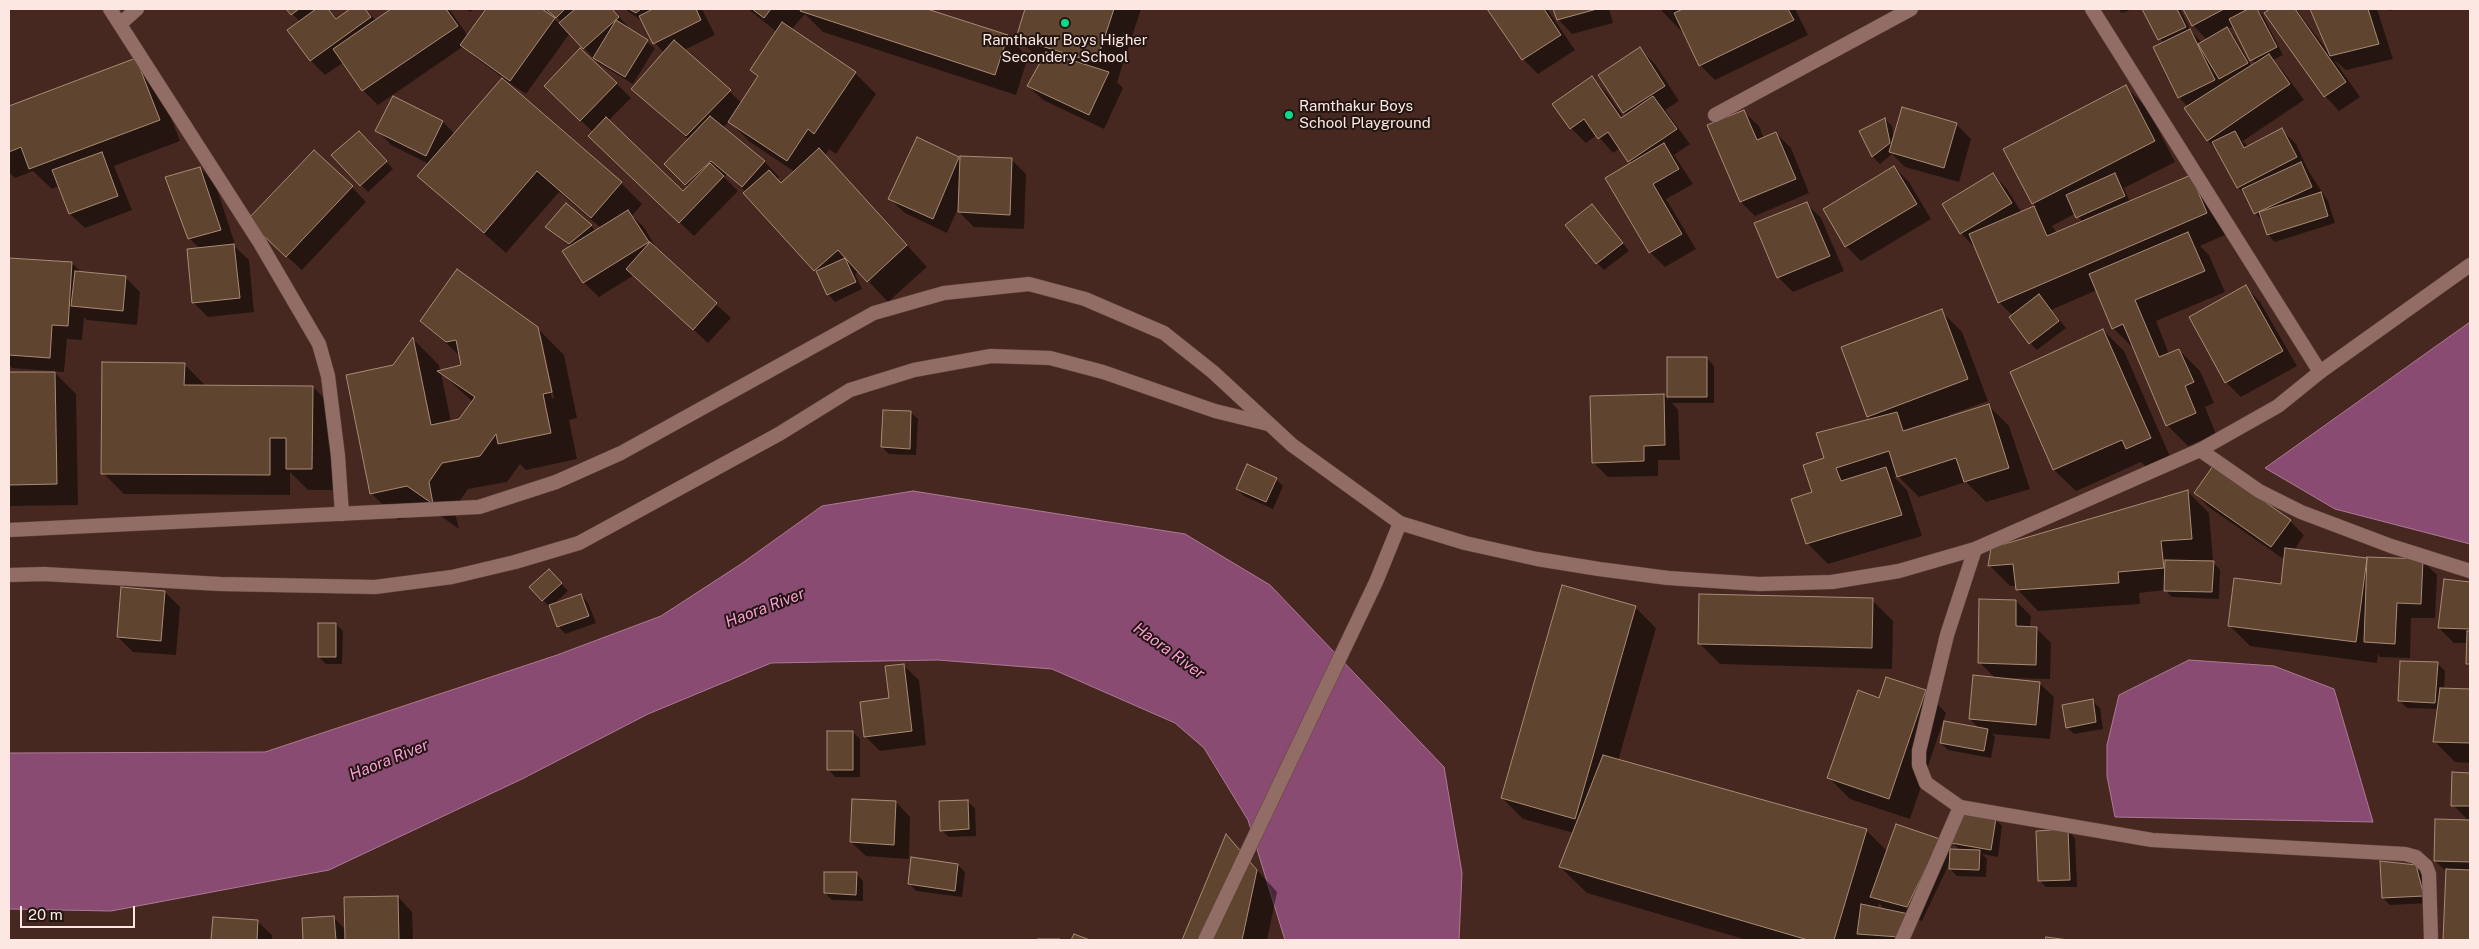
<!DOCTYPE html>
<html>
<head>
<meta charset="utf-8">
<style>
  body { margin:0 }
  #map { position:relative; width:2479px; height:949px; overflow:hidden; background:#472821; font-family:"Public Sans",sans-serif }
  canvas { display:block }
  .frame { position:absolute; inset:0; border:10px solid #fce7e2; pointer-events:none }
  .scale { position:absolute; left:20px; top:906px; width:115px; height:22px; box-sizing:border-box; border:2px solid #fce7e2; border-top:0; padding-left:6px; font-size:15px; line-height:18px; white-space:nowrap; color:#fce7e2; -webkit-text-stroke:4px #231512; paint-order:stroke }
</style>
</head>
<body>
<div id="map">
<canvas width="2479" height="949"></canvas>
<div class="frame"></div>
<div class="scale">20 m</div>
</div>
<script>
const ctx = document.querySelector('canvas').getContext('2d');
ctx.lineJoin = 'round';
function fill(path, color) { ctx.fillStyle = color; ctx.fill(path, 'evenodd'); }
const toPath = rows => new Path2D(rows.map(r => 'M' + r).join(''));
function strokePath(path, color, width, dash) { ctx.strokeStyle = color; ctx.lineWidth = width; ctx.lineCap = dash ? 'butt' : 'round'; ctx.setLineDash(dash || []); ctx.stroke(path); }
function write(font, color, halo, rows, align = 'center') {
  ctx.font = font + ' "Public Sans",sans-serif'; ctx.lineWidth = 4; ctx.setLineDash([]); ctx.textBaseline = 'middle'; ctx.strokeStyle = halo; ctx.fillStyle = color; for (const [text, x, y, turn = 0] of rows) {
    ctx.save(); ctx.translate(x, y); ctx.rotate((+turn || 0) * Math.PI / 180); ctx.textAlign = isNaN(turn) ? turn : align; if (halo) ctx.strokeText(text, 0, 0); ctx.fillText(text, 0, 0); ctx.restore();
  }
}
const water = toPath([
  [2470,322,2470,544,2335,509,2265,468,2470,322],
  [913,491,1185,534,1270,585,1444,767,1462,873,1459,940,1285,940,1248,820,1204,748,1175,723,1052,669,938,660,771,663,648,714,522,779,329,870,111,911,9,909,9,753,265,752,557,655,661,616,741,564,822,506,913,491],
  [2189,660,2274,666,2334,689,2373,822,2115,817,2107,776,2107,745,2119,695,2189,660]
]);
const shadow = toPath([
  [288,9,328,9,338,19,352,9,365,9,376,20,393,9,449,9,468,36,488,9,540,9,560,24,562,22,547,9,612,9,633,32,655,48,633,84,598,63,570,33,526,94,505,80,504,81,621,183,642,204,632,216,643,226,659,252,731,318,708,343,634,275,599,297,584,283,564,251,571,247,547,227,591,226,596,231,601,228,559,192,506,253,419,176,429,164,391,145,377,130,393,98,443,122,455,134,503,78,477,59,464,46,378,105,363,90,344,62,325,75,311,61,288,30,300,22],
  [466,9,475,9,470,12],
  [625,9,702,9,715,35,684,50,742,103,759,77,777,32,748,9,923,9,1007,36,1028,57,1016,95,823,32,805,14,791,30,855,73,876,94,836,154,829,149,825,156,927,267,888,302,859,271,855,274,862,289,835,302,828,294,819,275,746,192,727,174,724,177,738,191,694,236,604,150,593,132,560,101,616,83,631,98,608,121,683,192,688,187,665,164,689,140,632,89,664,53,655,43,643,22],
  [729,121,750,142,795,172,781,184,776,180,779,177,765,162,723,128],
  [1026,9,1141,9,1117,82,1123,88,1104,129,1043,100,1028,86,1043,60,1038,58,1017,37],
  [1489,9,1547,9,1575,50,1538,74,1523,59],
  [1555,9,1609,9,1613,23,1572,34,1558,19],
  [1660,9,1795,9,1808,35,1715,80,1700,65,1684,34],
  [2118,9,2133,9,2122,13],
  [2144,9,2180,9,2191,31,2202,43,2207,40,2193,25,2184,9,2257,9,2262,14,2283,55,2273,60,2283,71,2304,100,2243,141,2249,147,2282,130,2296,144,2309,172,2328,201,2335,223,2275,242,2268,235,2264,223,2255,213,2247,197,2238,187,2219,151,2208,141,2186,109,2188,107,2179,97,2163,43],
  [2234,26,2255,64,2252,67,2234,36,2227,29],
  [2272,9,2296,9,2329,53,2311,9,2377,9,2393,59,2346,70,2334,60,2360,97,2339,111,2325,96,2266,13],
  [2387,9,2398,9,2390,11],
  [1640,49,1655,64,1679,101,1665,110,1690,144,1674,155,1693,184,1666,199,1696,249,1665,267,1650,252,1632,164,1620,148,1613,153,1597,135,1586,143,1571,128,1554,104,1592,78,1606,92,1624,118,1627,116,1600,75],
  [136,60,157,81,180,141,114,166,132,210,85,228,70,214,59,186,52,189,33,171,15,178,9,172,9,107],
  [2126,87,2147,108,2175,162,2124,188,2130,202,2190,176,2227,234,2200,246,2209,255,2225,292,2156,321,2169,354,2179,350,2200,371,2214,403,2205,407,2216,434,2188,446,2167,425,2134,349,2113,328,2097,290,2051,310,2066,328,2037,350,2030,343,2013,316,1999,302,1975,248,1961,233,1993,174,2007,189,2022,213,2036,207,2033,203],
  [2076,213,2082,222,2057,233,2052,226],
  [1744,112,1759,126,1764,139,1776,133,1791,148,1809,193,1755,216,1741,202],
  [1885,119,1892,126,1894,139,1956,124,1971,139,1959,182,1905,167,1892,154,1880,164,1873,157,1860,132],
  [366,139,393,169,368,192,333,156],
  [958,158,961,161,1011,159,1026,174,1024,229,974,227,959,212,959,206,947,233,905,213,890,199],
  [1894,167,1909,182,1931,219,1861,261,1846,246],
  [200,168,215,183,235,244,233,245,249,260,254,312,208,317,193,302,200,249,189,238],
  [352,187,366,202,302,270,263,235],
  [1806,203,1821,218,1844,271,1793,292,1778,277],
  [1599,213,1629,251,1604,270,1597,263],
  [9,259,72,263,82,273,125,277,140,292,137,325,87,320,84,317,82,340,67,339,64,372,12,368,9,365],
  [2246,287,2260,302,2297,366,2241,397,2226,382],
  [1941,311,1962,332,1988,401,1949,415,1950,417,1988,405,2009,426,2030,489,1986,502,1966,482,1919,497,1898,476,1894,477,1907,490,1922,536,1828,564,1807,543,1814,493,1826,459,1872,420,1868,417,1843,348],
  [422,321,537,328,564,355,577,418,569,420,577,459,526,470,520,464,507,482,468,489,454,509,459,529,435,512,398,520,371,493,394,367,413,339,439,365,440,371,462,366,461,357],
  [538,335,541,335,554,398,552,399],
  [441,373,473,402,460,420,451,422],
  [2103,330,2124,351,2171,459,2148,469,2141,462,2076,491,2054,470,2012,373],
  [1668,358,1707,358,1714,366,1714,403,1672,403,1678,410,1680,460,1658,460,1658,476,1608,477,1593,462,1664,395,1668,400],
  [184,364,205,385,313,387,334,408,333,490,308,490,290,472,290,495,124,494,103,473],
  [54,372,76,394,78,505,10,506,9,373],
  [910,412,918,419,916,455,889,454,882,447],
  [1276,479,1283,486,1273,509,1244,496,1237,489],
  [2188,492,2209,513,2213,560,2203,560,2203,562,2213,562,2220,570,2219,599,2172,597,2165,590,2139,593,2140,604,2038,611,2017,589,2017,586,2010,586,1989,565],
  [2195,493,2290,521,2304,535,2294,550,2366,559,2368,561,2422,560,2437,575,2435,618,2411,618,2410,658,2380,657,2378,654,2377,663,2250,646,2229,625,2282,586,2285,560,2210,508],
  [556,578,568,591,553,605,581,595,588,603,596,623,565,634,558,626,551,608,530,587],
  [2445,580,2470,583,2470,667,2467,663,2468,643,2454,643,2439,628],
  [122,589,165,592,180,607,176,655,133,652,118,637],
  [1872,600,1893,621,1892,669,1720,664,1699,643],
  [2016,601,2031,616,2030,628,2036,628,2051,643,2050,679,2008,678,2008,680,2039,683,2054,697,2050,739,1992,734,1995,737,1991,758,1948,750,1941,743,1980,729,1970,719,1995,678,1979,662],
  [1635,607,1656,628,1618,761,1866,830,1887,851,1939,840,1951,852,1960,850,1952,843,1995,819,2002,826,1998,857,1982,854,1987,859,1986,877,1957,876,1950,869,1950,862,1922,921,1911,918,1908,940,1747,940,1587,893,1560,867,1574,833,1523,819,1502,798],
  [1879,903,1885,910,1877,909],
  [336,624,343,631,342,664,326,664,319,657],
  [2401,662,2438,664,2445,671,2444,689,2470,691,2470,763,2455,762,2434,741,2438,709,2407,708,2400,701],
  [904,666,919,680,926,745,880,751,865,736,890,699],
  [1925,692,1946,713,1910,819,1850,799,1829,778,1880,699],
  [2092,701,2100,708,2103,729,2074,734,2067,727],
  [853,732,860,739,860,777,835,777,828,769],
  [2453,774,2470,774,2470,940,2445,940,2447,872,2435,861,2469,821,2453,805],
  [967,801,975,808,976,836,949,837,941,830],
  [896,802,910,817,909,859,866,856,851,842],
  [2068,831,2075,838,2077,887,2046,887,2039,880],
  [1226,836,1277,892,1267,940,1183,940],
  [958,865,965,872,962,897,916,891,909,883],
  [2415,866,2422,873,2431,903,2390,905,2383,898],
  [856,873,863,881,863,901,832,900,825,893],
  [398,897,412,912,413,940,305,940,303,919,334,918,346,930],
  [214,918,257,921,272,935,272,940,212,940]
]);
const building = toPath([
  [286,9,299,9,291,15,286,9],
  [316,9,328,9,336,19,350,9,365,9,371,17,310,61,287,30,316,9],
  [391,9,446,9,458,26,362,91,333,49,391,9],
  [486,9,542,9,555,18,510,81,460,45,486,9],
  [546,9,565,9,556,18,546,9],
  [575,9,612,9,619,17,583,49,559,23,575,9],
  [629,9,641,9,636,13,629,9],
  [653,9,696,9,701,20,653,44,639,16,653,9],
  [752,9,771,9,764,18,752,9],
  [801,9,927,9,1008,35,995,75,800,11,801,9],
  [1025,9,1114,9,1096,63,1016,38,1025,9],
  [1487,9,1544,9,1561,35,1522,60,1487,9],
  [1553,9,1597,9,1557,20,1553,9],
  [1683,9,1788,9,1794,20,1699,66,1674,13,1683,9],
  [2142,9,2177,9,2186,27,2158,40,2142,9],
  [2183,9,2224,9,2192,26,2183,9],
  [2248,9,2257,9,2277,47,2250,61,2229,19,2248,9],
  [2270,9,2295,9,2346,82,2324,97,2264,13,2270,9],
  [2310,9,2368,9,2379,44,2330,56,2310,9],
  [616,20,648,40,625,77,593,58,616,20],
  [782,22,856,72,814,134,808,129,787,161,728,122,758,76,750,70,782,22],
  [2227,27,2248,63,2219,79,2198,44,2227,27],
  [2190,29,2215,80,2178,98,2153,47,2190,29],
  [674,40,731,90,686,136,631,89,674,40],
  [1640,47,1665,86,1623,113,1598,75,1640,47],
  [580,48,617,83,580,121,544,86,580,48],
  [1046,52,1109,72,1089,115,1027,86,1046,52],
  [2269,54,2290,84,2207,141,2184,108,2269,54],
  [136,58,160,120,29,169,21,147,9,152,9,106,136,58],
  [1592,76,1621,118,1653,96,1677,129,1628,162,1608,132,1598,139,1584,119,1570,129,1552,104,1592,76],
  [502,78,622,182,591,218,537,171,484,233,417,176,502,78],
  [2126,85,2155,141,2032,204,2003,149,2126,85],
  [393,96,443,121,426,156,375,131,393,96],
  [1902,107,1957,123,1944,168,1889,152,1902,107],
  [1744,110,1757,140,1776,132,1796,179,1740,202,1707,125,1744,110],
  [710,116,765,161,742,187,711,161,685,185,664,164,710,116],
  [606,117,683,191,710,163,724,176,679,223,588,136,606,117],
  [1885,118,1890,143,1872,157,1859,131,1885,118],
  [2282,128,2297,157,2237,188,2212,142,2235,131,2244,148,2282,128],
  [359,131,387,161,360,186,331,155,359,131],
  [917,137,959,157,933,219,888,199,917,137],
  [1664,143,1679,169,1653,184,1682,234,1649,253,1605,178,1664,143],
  [819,148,907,245,867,282,838,250,814,271,743,193,769,170,781,183,819,148],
  [314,150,353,186,286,257,247,220,314,150],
  [102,152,118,196,69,214,52,170,102,152],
  [960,156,1012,158,1010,215,958,212,960,156],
  [2301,162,2312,187,2254,214,2242,189,2301,162],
  [1894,166,1917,204,1845,247,1823,209,1894,166],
  [200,167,221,230,188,239,165,177,200,167],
  [1993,173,2012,203,1960,234,1942,204,1993,173],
  [2115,173,2125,196,2076,218,2066,195,2115,173],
  [2191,175,2207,213,1998,303,1969,234,2034,206,2047,236,2191,175],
  [2321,192,2328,216,2267,235,2259,212,2321,192],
  [1807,202,1830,256,1777,278,1754,223,1807,202],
  [566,203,592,225,569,244,545,227,566,203],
  [1592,204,1623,243,1596,264,1565,225,1592,204],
  [628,210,649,242,583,283,562,251,628,210],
  [2188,232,2205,271,2135,300,2159,357,2179,349,2194,382,2185,386,2196,413,2166,426,2123,324,2112,329,2089,274,2188,232],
  [650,242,717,303,693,330,626,269,650,242],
  [234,244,240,298,192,303,187,249,234,244],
  [9,258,72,262,68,326,52,325,50,358,9,355,9,258],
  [845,258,856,282,827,295,816,271,845,258],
  [457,269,538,327,552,392,543,394,551,433,498,444,496,434,480,456,442,463,429,482,433,504,407,486,370,494,346,375,393,365,413,337,431,425,459,419,475,397,437,371,461,365,456,340,446,342,420,321,457,269],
  [75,271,126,276,123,311,71,306,75,271],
  [2246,285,2283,351,2225,383,2189,317,2246,285],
  [2039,294,2059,321,2029,344,2009,317,2039,294],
  [1942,309,1968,379,1867,417,1841,347,1942,309],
  [2103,329,2151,438,2126,449,2122,440,2053,470,2010,372,2103,329],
  [1667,357,1707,357,1707,397,1667,397,1667,357],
  [102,362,185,363,184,385,313,386,312,469,286,469,286,438,270,438,270,475,101,474,102,362],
  [9,372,55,372,57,484,9,485,9,372],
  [1664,394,1665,445,1644,446,1644,461,1592,463,1590,396,1664,394],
  [1989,404,2009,468,1964,482,1956,458,1897,477,1889,451,1836,468,1841,481,1886,467,1902,515,1806,544,1791,499,1812,492,1803,465,1824,458,1816,433,1897,412,1903,431,1989,404],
  [883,410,911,411,910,449,881,447,883,410],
  [1247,464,1277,478,1266,502,1236,489,1247,464],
  [2213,466,2291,520,2271,547,2194,493,2213,466],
  [2188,490,2192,539,2161,541,2164,568,2118,572,2119,583,2016,590,2013,564,1988,566,1991,548,2188,490],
  [2285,548,2367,558,2356,642,2228,626,2234,578,2281,584,2285,548],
  [2367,557,2423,559,2421,604,2397,603,2395,644,2364,642,2367,557],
  [2165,560,2214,561,2212,592,2164,591,2165,560],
  [549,569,562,583,542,601,529,587,549,569],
  [2444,579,2470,582,2470,629,2438,628,2444,579],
  [1562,585,1636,606,1575,819,1501,798,1562,585],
  [121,587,165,591,161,641,117,637,121,587],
  [581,594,589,616,557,627,549,605,581,594],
  [1699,594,1873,598,1872,648,1698,644,1699,594],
  [1979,599,2016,600,2016,626,2037,627,2036,665,1978,663,1979,599],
  [318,623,336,623,336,657,318,657,318,623],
  [2467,631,2470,631,2470,664,2466,664,2467,631],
  [2400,661,2438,662,2435,703,2398,701,2400,661],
  [904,664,912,731,864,737,860,702,889,698,885,666,904,664],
  [1973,675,2040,682,2036,725,1969,719,1973,675],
  [1886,677,1926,690,1889,799,1827,778,1858,690,1879,698,1886,677],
  [2440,688,2470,689,2470,743,2433,742,2440,688],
  [2093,699,2096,722,2066,728,2062,705,2093,699],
  [1944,721,1988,729,1984,751,1940,743,1944,721],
  [827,731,853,731,853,770,827,770,827,731],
  [1603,755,1867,829,1834,940,1808,940,1559,867,1603,755],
  [2452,772,2470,773,2470,806,2451,806,2452,772],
  [852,799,896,801,894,845,850,842,852,799],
  [968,800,969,829,940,831,939,801,968,800],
  [1962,813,1996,818,1991,850,1951,843,1962,813],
  [2435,819,2470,820,2470,862,2434,861,2435,819],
  [1896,824,1940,839,1907,907,1870,897,1896,824],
  [2068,829,2070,880,2038,881,2036,831,2068,829],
  [1226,834,1257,870,1242,940,1182,940,1226,834],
  [1950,849,1980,850,1979,870,1949,869,1950,849],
  [911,857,958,864,955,891,908,884,911,857],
  [2380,861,2416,865,2424,896,2382,898,2380,861],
  [2446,869,2470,870,2470,940,2443,940,2446,869],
  [824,872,857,872,856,895,824,893,824,872],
  [398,896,399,940,345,940,344,897,398,896],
  [1861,904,1909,914,1899,937,1857,934,1861,904],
  [334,916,336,940,303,940,302,918,334,916],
  [213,917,258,920,257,940,211,940,213,917],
  [1074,934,1090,940,1071,940,1074,934],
  [2046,937,2069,940,2045,940,2046,937],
  [1038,939,1060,939,1060,940,1038,940,1038,939]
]);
const service = toPath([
  [1715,115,1911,9]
]);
const minor = toPath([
  [110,9,260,243,319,344,328,376,338,456,342,514],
  [2092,9,2320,372],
  [120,24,137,9],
  [2200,450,2259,491,2301,512,2391,546,2470,571],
  [1975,549,1947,635,1919,751,1919,765,1926,783,1960,807,2152,840,2405,854,2416,857,2426,866,2429,874,2431,940],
  [1902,940,1960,807]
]);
const tertiary = toPath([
  [9,530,479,507,556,482,621,453,874,313,944,293,1029,284,1085,299,1164,333,1213,372,1292,445,1400,523,1465,543,1537,559,1599,569,1668,578,1759,584,1832,582,1899,571,1975,549,2200,450,2278,406,2320,372,2470,265],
  [9,575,44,574,220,584,375,587,452,577,515,562,579,543,779,434,850,390,914,370,991,356,1050,358,1103,372,1215,411,1268,424],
  [1205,940,1376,582,1400,523]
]);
const markers = [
  [1065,23,5,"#0bd98a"],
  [1289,115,5,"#0bd98a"]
];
const poiNames = [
  ["Ramthakur Boys Higher",1065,40],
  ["Secondery School",1065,57],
  ["Ramthakur Boys",1299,106,"left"],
  ["School Playground",1299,123,"left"]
];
const waterNames = [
  ["Haora River",765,608,-21],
  ["Haora River",1169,651,36],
  ["Haora River",389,760,-22]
];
fill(water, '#8a4b72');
strokePath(water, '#ac7a94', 1);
fill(shadow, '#0007');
fill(building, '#5f4430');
strokePath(building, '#a98b74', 1);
strokePath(service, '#5e443e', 15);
strokePath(minor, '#5e443e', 15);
strokePath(tertiary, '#5e443e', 15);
strokePath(service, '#926d65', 14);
strokePath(minor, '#926d65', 14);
strokePath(tertiary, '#926d65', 14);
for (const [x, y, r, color] of markers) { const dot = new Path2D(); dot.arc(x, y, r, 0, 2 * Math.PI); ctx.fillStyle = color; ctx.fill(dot); strokePath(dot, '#231512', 2); }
write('15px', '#fce7e2', '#231512', poiNames);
write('italic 16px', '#fa9ed6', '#231512', waterNames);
</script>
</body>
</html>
